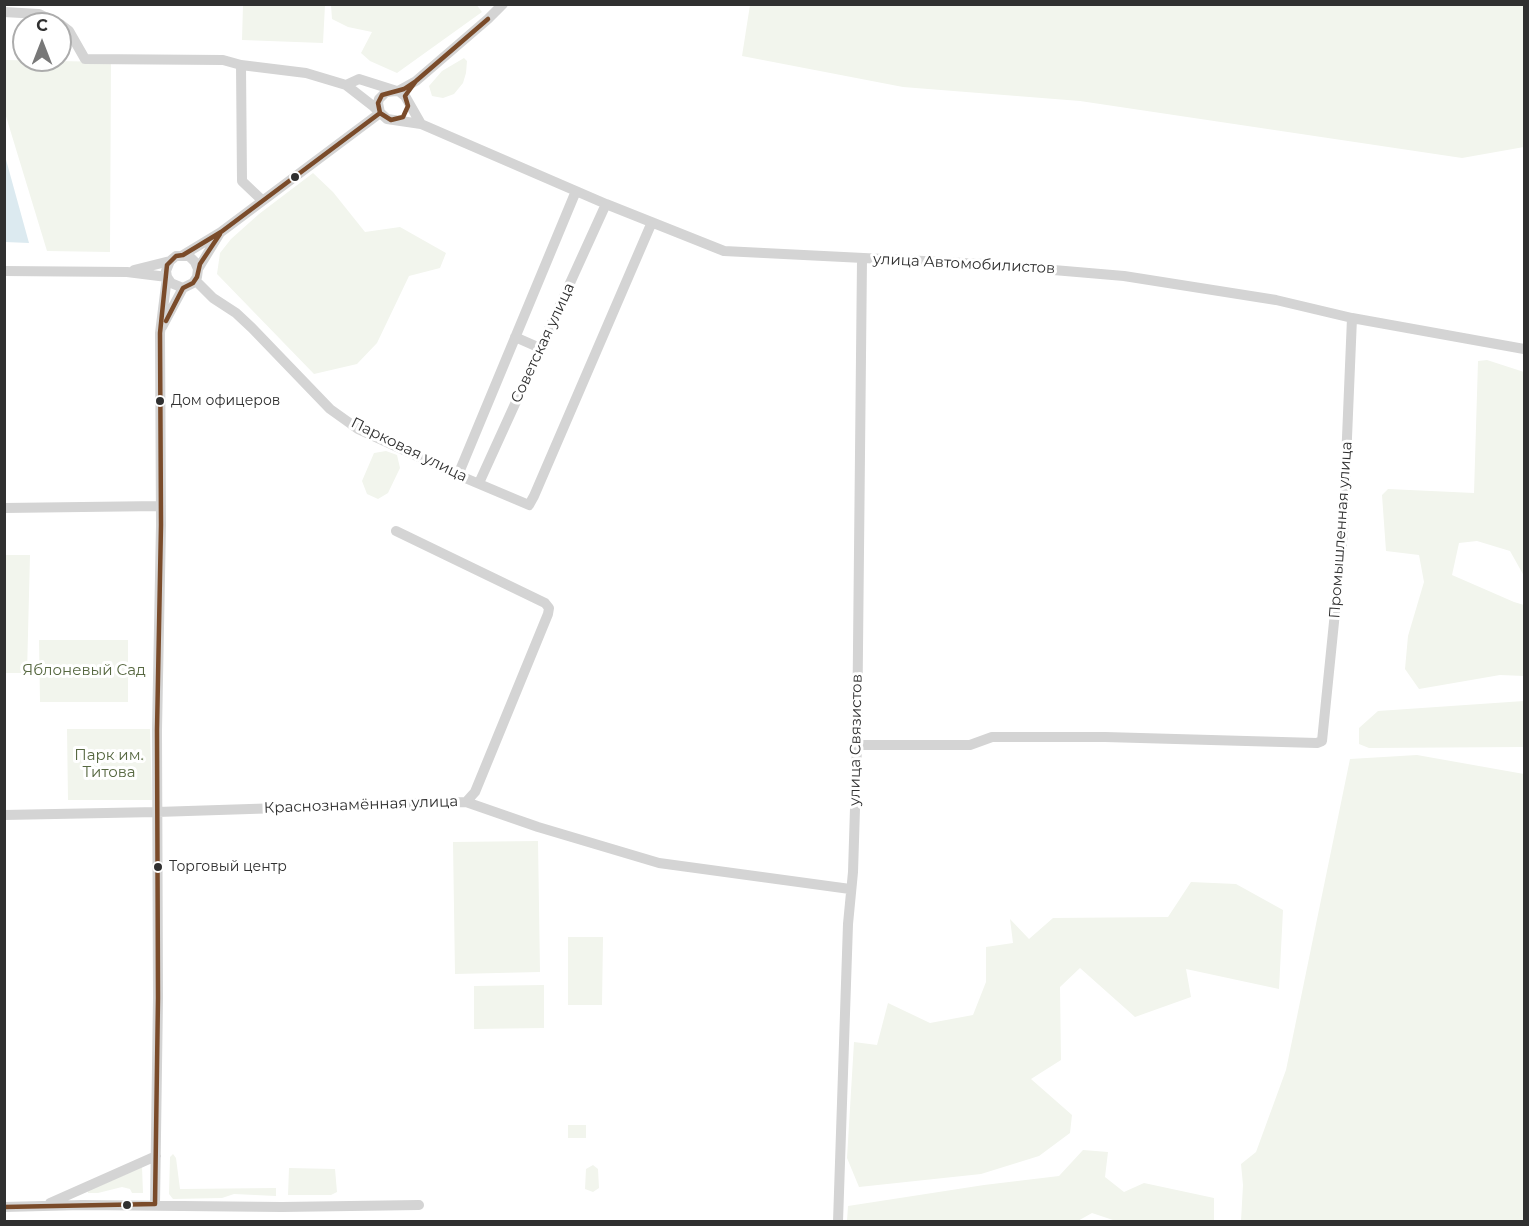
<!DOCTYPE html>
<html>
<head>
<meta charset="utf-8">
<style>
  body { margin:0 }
  #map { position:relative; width:1529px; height:1226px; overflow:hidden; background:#fff; font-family:Montserrat,sans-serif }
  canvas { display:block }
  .frame { position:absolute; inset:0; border:6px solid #303030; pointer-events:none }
  .north { position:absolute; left:12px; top:12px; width:60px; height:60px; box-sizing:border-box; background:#fff; border:2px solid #acacac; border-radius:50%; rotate:0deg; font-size:16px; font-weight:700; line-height:24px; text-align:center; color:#303030 }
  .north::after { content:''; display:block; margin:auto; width:21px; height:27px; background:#787878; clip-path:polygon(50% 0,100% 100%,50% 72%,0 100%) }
</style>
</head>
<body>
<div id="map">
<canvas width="1529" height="1226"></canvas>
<div class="frame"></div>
<div class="north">С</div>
</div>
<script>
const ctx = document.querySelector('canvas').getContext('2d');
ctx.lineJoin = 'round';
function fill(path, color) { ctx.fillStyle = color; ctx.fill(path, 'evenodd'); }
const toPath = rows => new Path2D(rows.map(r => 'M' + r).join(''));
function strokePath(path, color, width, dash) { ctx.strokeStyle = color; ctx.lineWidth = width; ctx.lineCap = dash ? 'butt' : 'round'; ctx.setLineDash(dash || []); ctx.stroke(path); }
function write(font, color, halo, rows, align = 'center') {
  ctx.font = font + ' Montserrat,sans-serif'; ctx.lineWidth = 6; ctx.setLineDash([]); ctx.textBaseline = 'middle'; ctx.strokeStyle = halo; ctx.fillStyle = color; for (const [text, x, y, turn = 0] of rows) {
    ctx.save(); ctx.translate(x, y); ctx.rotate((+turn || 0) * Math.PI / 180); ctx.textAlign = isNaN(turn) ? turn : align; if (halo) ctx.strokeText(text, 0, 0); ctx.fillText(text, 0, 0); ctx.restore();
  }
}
const green = toPath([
  [476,4,482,12,397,73,370,61,361,53,372,32,348,27,332,19,331,5],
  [243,5,325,5,323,43,242,40],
  [750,5,1524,5,1524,147,1462,158,1080,101,903,87,742,56],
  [464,58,467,61,466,73,463,83,454,94,443,98,432,96,429,86,442,71],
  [4,60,111,62,110,252,47,251,5,113],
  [313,173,333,192,365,232,400,227,446,253,440,268,409,276,377,343,357,364,314,374,217,274,220,253,231,239,259,214],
  [1487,360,1524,372,1524,576,1510,551,1477,541,1459,543,1452,575,1514,602,1524,605,1524,676,1500,675,1419,689,1405,669,1408,636,1424,582,1419,555,1386,551,1382,495,1388,489,1474,493,1478,361],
  [386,451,397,455,400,468,388,493,378,499,367,494,362,481,374,453],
  [5,555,30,555,27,673,5,673],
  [39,640,128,640,128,702,40,702],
  [1524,701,1524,747,1369,748,1359,744,1359,728,1378,711],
  [67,729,150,729,152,800,68,800],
  [1417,755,1524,774,1524,1221,1241,1221,1243,1185,1241,1164,1256,1152,1286,1070,1350,759],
  [538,841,540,972,455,974,453,842],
  [1191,882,1236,884,1283,910,1279,989,1186,969,1191,997,1135,1017,1080,968,1060,987,1061,1060,1031,1079,1072,1115,1070,1133,1039,1156,981,1174,859,1187,847,1158,854,1042,877,1045,888,1003,930,1023,973,1015,986,982,986,947,1013,943,1010,919,1029,939,1053,918,1168,917],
  [568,937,603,937,602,1005,568,1005],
  [544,985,544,1028,474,1029,474,986],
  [568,1125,586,1125,586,1138,568,1138],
  [1083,1150,1108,1152,1105,1177,1124,1192,1144,1183,1214,1198,1214,1221,1116,1221,1092,1213,1076,1222,847,1221,848,1206,984,1185,1059,1176],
  [173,1154,176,1158,180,1189,276,1188,276,1196,234,1194,222,1198,173,1199,169,1194,170,1157],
  [593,1165,598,1169,599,1188,593,1192,585,1189,586,1169],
  [142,1167,143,1193,132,1193,130,1189,122,1187,98,1193,88,1193,88,1191],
  [289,1168,335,1169,337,1192,331,1195,288,1195]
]);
const water = toPath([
  [5,156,29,243,5,242]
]);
const minor = toPath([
  [4,12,39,14,59,24],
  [60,24,69,31,85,59,223,60,241,65,306,73,346,85,373,106,387,119,421,124,606,204,724,251,983,264,1124,276,1276,300,1352,318,1524,349],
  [241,65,242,181,262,200],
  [346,85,359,79,400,92,405,96,421,124],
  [398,91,416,81,488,19,503,4],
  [380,113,378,103,379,99,386,92,396,91],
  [183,255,221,232,380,113],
  [198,269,220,233],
  [134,270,170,261],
  [4,271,127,272,167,277],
  [195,280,213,298,236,313,252,328,330,409,358,429,458,475,529,505,534,496,652,222],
  [162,327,183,288],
  [515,337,540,348],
  [458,475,576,191],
  [479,483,606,204],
  [4,508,161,506],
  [396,531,545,603,549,608,548,614,475,792,466,802],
  [857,745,970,745,992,737,1105,737,1317,743,1322,741,1343,533,1352,318],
  [4,815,157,812,466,802,538,827,659,863,850,889],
  [50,1203,156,1156],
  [155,1204,158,998,157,730,161,525,160,333,167,277,166,271,170,261,176,256,189,256,195,262,198,269,197,277,193,283,183,288,171,283,167,277],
  [4,1207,82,1205,282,1207,419,1205],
  [838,1222,848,924,853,872,857,745,862,259]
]);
const bus1 = toPath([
  [416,81,405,96,408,106,403,117,391,120,380,113,378,103,382,95,404,89,416,81],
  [416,81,488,19],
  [416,81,488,19],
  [166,321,183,288,193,283,197,277,200,264,220,234],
  [155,1204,158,998,157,730,161,525,160,333,167,265,176,256,183,255,221,232,380,113],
  [4,1207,155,1204]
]);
const markers = [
  [295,177,5,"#303030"],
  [160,401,5,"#303030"],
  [158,867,5,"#303030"],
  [127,1205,5,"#303030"]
];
const busNames = [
  ["Дом офицеров",171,401],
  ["Торговый центр",169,867]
];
const streetNames = [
  ["улица Автомобилистов",964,264,3],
  ["Советская улица",543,343,-65],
  ["Парковая улица",409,450,26],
  ["Промышленная улица",1341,530,-86],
  ["улица Связистов",856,740,-89],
  ["Краснознамённая улица",361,805,-2]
];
const parkNames = [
  ["Яблоневый Сад",84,671],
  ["Парк им.",109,756],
  ["Титова",109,773]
];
fill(green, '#f2f5ed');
fill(water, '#dceaf0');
strokePath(minor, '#d4d4d4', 10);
strokePath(bus1, '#7a4b2a', 4.5);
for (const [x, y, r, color] of markers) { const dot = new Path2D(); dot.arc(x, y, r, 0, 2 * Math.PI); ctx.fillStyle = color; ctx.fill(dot); strokePath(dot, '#fff', 2); }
write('14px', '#303030', '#fff', busNames, 'left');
write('15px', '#303030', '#fff', streetNames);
write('15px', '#576841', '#fff', parkNames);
</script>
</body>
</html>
